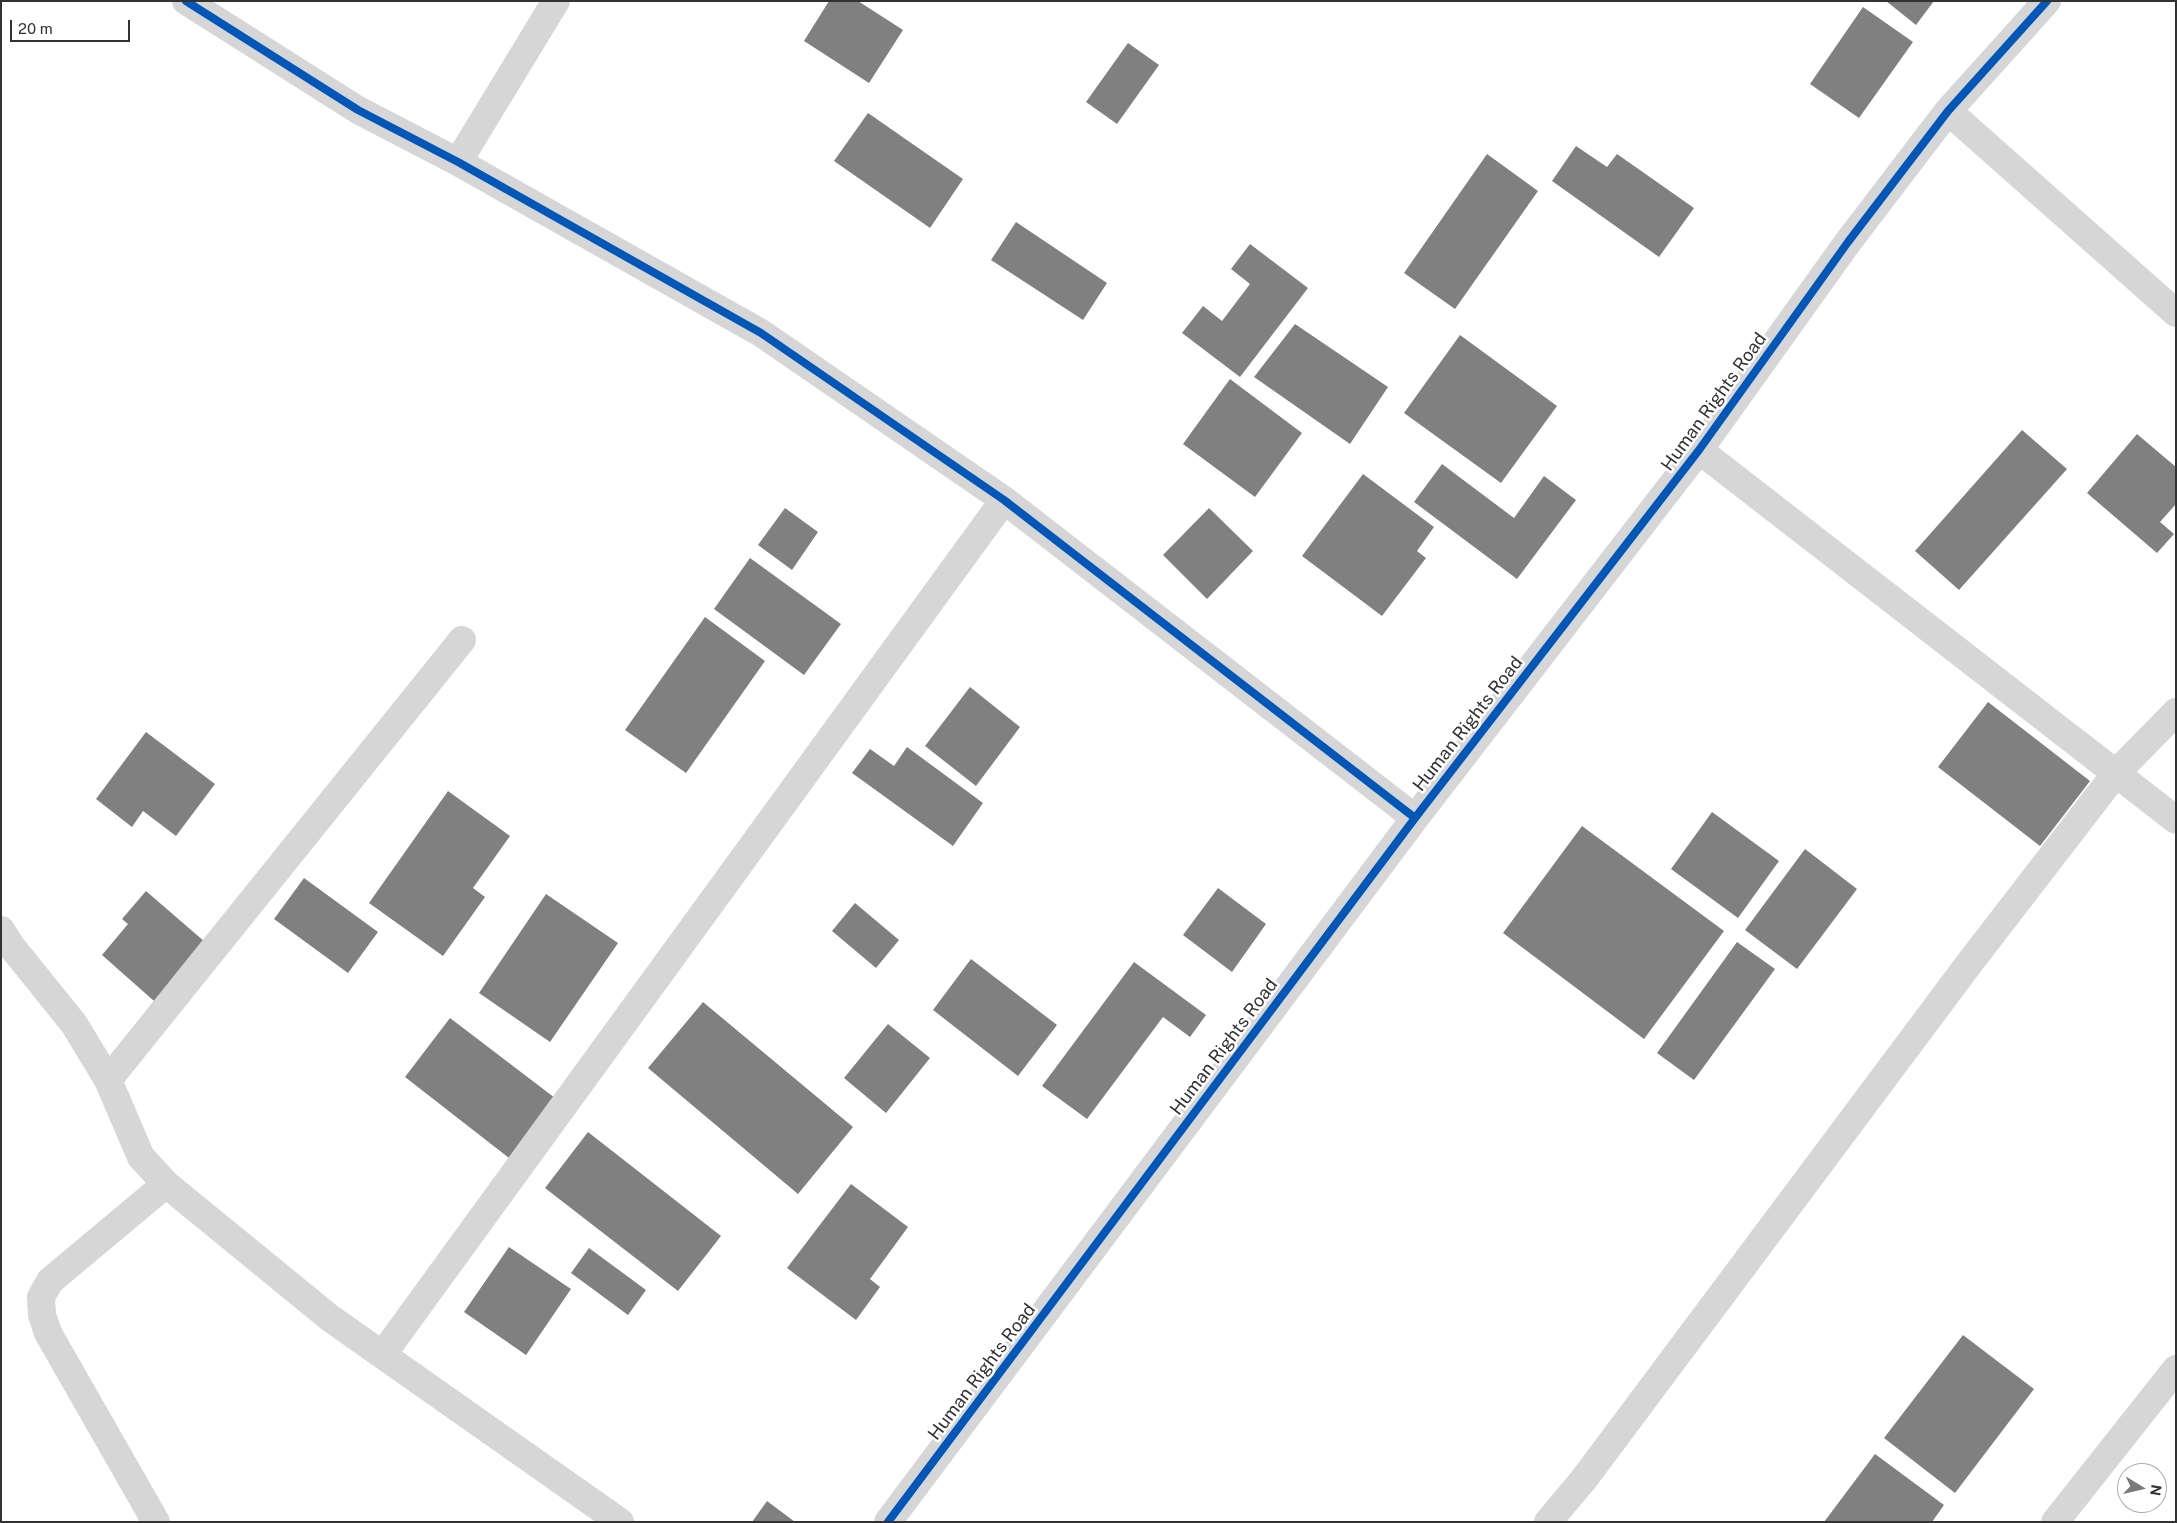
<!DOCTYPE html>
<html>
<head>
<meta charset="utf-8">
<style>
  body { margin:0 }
  #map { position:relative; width:2177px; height:1523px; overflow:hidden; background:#fff; font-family:"Public Sans",sans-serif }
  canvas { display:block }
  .frame { position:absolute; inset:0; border:2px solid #323232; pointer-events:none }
  .north { position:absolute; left:2117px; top:1463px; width:50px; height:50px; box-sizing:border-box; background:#fff; border:1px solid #adadad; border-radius:50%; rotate:99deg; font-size:14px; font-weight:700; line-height:20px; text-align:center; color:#323232 }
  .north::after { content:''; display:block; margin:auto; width:18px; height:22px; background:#7a7a7a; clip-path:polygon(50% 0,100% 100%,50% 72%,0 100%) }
  .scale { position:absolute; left:10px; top:20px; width:120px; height:22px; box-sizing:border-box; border:2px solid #323232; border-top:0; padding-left:6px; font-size:15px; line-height:18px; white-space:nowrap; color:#323232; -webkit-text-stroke:4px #fff; paint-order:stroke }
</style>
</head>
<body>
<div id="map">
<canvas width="2177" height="1523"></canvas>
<div class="frame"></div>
<div class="north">N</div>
<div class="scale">20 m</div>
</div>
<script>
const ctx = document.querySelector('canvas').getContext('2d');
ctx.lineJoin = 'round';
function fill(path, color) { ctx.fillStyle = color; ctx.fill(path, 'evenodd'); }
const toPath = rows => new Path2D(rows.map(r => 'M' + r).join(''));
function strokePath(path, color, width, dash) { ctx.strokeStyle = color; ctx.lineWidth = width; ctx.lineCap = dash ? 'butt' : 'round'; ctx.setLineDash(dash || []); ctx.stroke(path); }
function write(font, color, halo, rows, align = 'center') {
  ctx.font = font + ' "Public Sans",sans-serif'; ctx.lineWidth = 5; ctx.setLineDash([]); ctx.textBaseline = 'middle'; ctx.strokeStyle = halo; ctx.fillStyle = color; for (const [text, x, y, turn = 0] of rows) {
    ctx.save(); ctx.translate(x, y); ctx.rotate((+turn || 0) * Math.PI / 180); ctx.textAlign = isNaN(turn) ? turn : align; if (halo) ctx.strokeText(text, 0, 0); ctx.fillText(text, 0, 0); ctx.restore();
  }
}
const building = toPath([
  [829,1,858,1,903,30,869,83,804,41],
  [1886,1,1934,1,1916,25],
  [1863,7,1913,42,1859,118,1810,84],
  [1128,43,1159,65,1117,124,1086,102],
  [868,113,963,179,930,228,834,161],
  [1576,146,1607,167,1617,154,1694,208,1659,257,1552,181],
  [1487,154,1538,191,1455,309,1404,273],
  [1016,222,1107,283,1083,320,991,260],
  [1250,244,1308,288,1240,377,1182,333,1203,306,1222,321,1250,284,1231,269],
  [1295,324,1388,387,1350,444,1254,377],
  [1460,335,1557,406,1501,483,1404,413],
  [1230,379,1302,433,1255,497,1183,444],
  [2022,430,2067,469,1959,590,1915,551],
  [2137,434,2176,467,2176,504,2160,522,2174,534,2157,553,2087,493],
  [1442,464,1514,518,1544,476,1576,500,1517,579,1414,502],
  [1363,474,1434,527,1417,551,1426,558,1382,616,1302,556],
  [785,508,818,532,792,570,758,545],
  [1209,508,1253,551,1207,599,1163,555],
  [750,558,841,624,804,675,714,609],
  [705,617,765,661,686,773,625,730],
  [970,687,1020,727,976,786,925,746],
  [1988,702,2090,781,2040,846,1938,767],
  [146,732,215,784,176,836,143,811,132,827,96,799],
  [907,747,983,803,953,846,852,773,870,749,894,766],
  [448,791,510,836,473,888,485,897,443,956,369,903],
  [1712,812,1779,861,1738,918,1671,869],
  [1582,826,1724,931,1644,1039,1503,933],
  [1805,849,1857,889,1797,969,1745,930],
  [304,878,378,932,348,973,274,919],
  [1218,888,1266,924,1232,972,1183,935],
  [146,891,205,942,154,1001,102,955,128,924,122,919],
  [546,894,618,943,550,1042,479,993],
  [855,903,899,940,876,968,832,931],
  [1737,942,1775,969,1694,1080,1657,1053],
  [971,959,1057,1025,1018,1076,933,1010],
  [1134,962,1206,1015,1190,1037,1163,1017,1087,1119,1042,1086],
  [703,1002,853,1127,798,1194,648,1068],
  [450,1018,555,1098,509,1158,405,1077],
  [888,1024,930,1058,886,1113,844,1078],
  [588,1132,721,1236,678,1291,545,1188],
  [851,1184,908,1227,870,1279,880,1287,856,1320,787,1268],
  [509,1247,571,1289,526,1355,464,1312],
  [589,1248,646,1290,628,1315,571,1273],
  [1963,1335,2034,1389,1955,1493,1884,1438],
  [1875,1454,1944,1505,1932,1522,1824,1522],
  [767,1501,795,1522,752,1522]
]);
const minor = toPath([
  [186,1,358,110,458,162,761,333,1004,500,1415,818],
  [1948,111,2176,313],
  [458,162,556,1],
  [1699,450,2176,820],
  [1,930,12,947,74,1024,108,1080,141,1157,166,1184,330,1318,620,1522],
  [108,1080,462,640],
  [383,1354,1004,500],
  [156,1522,48,1333,42,1315,41,1297,50,1281,166,1184],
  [888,1522,1415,818,1699,450,1848,242,1948,111,2047,1],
  [1548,1522,1584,1479,1968,965,2116,773,2176,712],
  [2055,1522,2176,1369]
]);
const cycleway = toPath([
  [186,1,358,110,458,162,761,333,1004,500,1415,818],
  [888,1522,1415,818,1699,450,1848,242,1948,111,2047,1]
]);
const streetNames = [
  ["Human Rights Road",1714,402,-54],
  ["Human Rights Road",1468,724,-52],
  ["Human Rights Road",1224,1047,-53],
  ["Human Rights Road",982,1372,-53]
];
fill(building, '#808080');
strokePath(minor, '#d6d6d6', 28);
strokePath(cycleway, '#0057b8', 8);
write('18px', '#323232', '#fff', streetNames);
</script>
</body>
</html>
